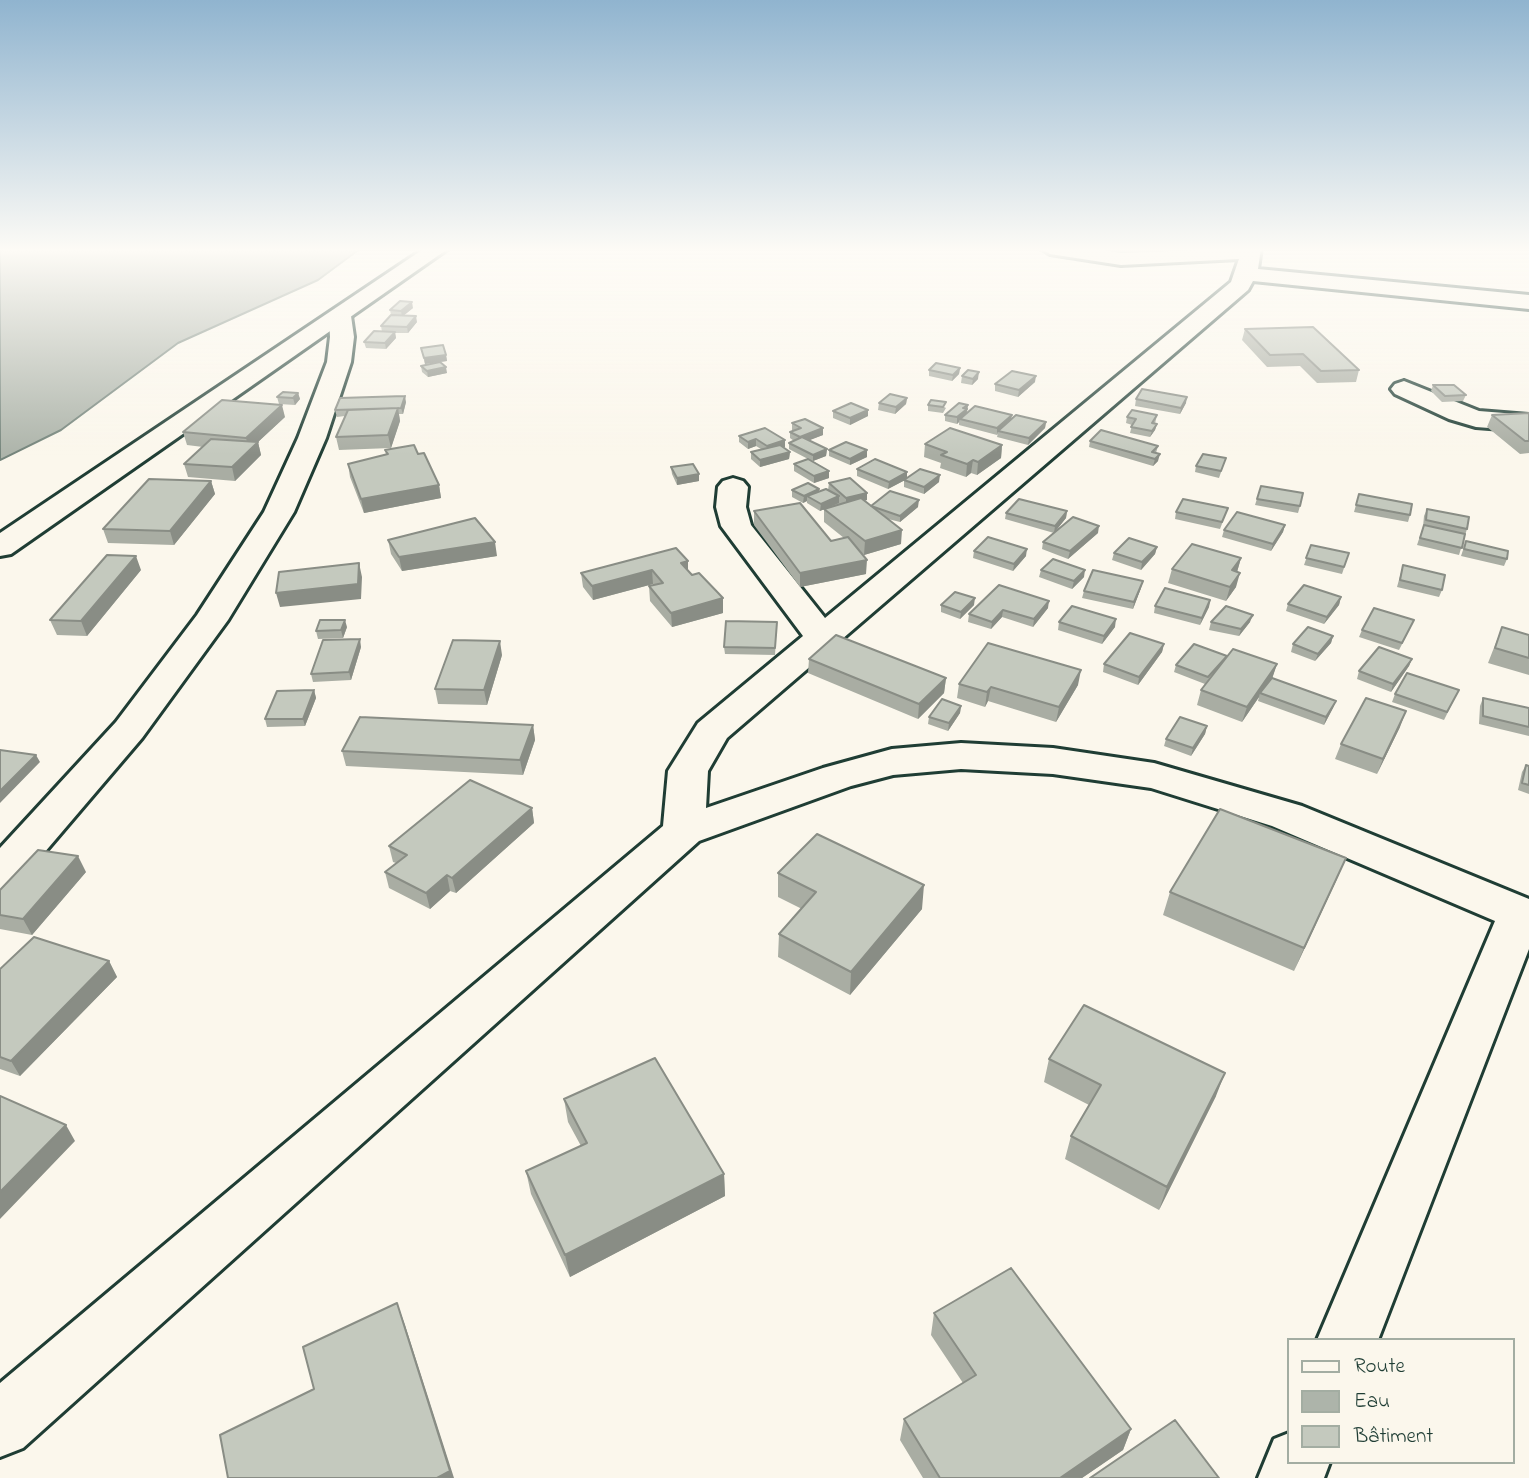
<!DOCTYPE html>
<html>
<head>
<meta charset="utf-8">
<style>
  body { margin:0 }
  #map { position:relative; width:1529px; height:1478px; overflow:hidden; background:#fbf7ec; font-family:"Indie Flower",sans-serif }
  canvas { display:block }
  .legend { position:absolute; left:1287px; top:1338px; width:228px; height:126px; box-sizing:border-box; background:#fbf7ec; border:2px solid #a3ada2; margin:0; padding:9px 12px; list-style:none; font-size:21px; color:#1f3d34 }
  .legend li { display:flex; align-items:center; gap:14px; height:35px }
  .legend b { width:35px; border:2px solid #a3ada2 }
</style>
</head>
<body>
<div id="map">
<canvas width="1529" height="1478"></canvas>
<ul class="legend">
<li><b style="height:9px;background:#fbf7ec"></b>Route</li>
<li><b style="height:19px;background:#adb4aa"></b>Eau</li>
<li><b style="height:19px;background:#c4c9be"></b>Bâtiment</li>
</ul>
</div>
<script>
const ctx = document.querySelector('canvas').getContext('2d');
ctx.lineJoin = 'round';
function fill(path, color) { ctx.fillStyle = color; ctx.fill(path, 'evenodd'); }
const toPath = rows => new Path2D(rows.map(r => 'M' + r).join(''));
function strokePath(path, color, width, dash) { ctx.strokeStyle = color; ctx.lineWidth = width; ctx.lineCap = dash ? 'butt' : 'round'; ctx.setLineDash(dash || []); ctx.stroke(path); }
const water = toPath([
  [0,248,361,248,318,280,178,343,61,430,0,460,0,248]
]);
const minor = toPath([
  [1040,248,1092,248,1121,253,1261,248,1258,269,1529,295,1529,309,1253,281,1248,290,727,738,708,771,706,808,823,768,892,749,961,743,1053,748,1154,763,1302,806,1529,899,1529,949,1378,1340,1317,1340,1495,921,1272,826,1151,788,1053,774,961,769,893,775,851,786,699,841,23,1448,0,1457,0,1383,663,826,668,771,698,723,803,636,721,526,716,507,718,487,723,481,733,478,743,481,748,487,746,507,751,525,825,618,1231,282,1239,259,1121,265,1050,254,1040,248],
  [340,309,348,311,351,316,354,337,351,362,326,438,294,512,228,620,142,738,15,887,0,892,0,848,116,722,197,615,264,512,298,438,327,362,330,337,329,316,332,311,340,309],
  [1404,381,1479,411,1529,415,1529,431,1476,427,1449,419,1395,394,1391,389,1395,384,1404,381],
  [1289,1433,1289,1462,1330,1462,1324,1478,1258,1478,1274,1439,1289,1433]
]);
const major = toPath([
  [425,248,449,248,11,554,0,556,0,533,425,248]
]);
const wall = toPath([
  [413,308,404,315,417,322,408,333,395,333,396,338,386,349,366,348,364,342,382,332,381,326,391,315,390,310],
  [1245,329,1359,370,1356,382,1317,383,1300,366,1267,367,1242,340],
  [421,348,446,355,447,361,440,362,447,373,428,377,422,372,421,366,439,362,425,364],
  [960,368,959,374,952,381,929,376,929,370],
  [962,376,978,379,972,385,961,383],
  [1035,382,1018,397,995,391,995,384],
  [1433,385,1466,395,1463,401,1442,402,1431,391],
  [298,393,300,399,295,405,279,404,277,397],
  [907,398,906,404,895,414,878,410,879,403],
  [1136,399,1186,403,1180,414,1135,406],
  [931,400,946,408,943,413,928,411,928,405],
  [406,402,403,414,399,414,400,421,391,448,339,450,336,437,345,416,337,417,335,410],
  [968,405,967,413,1011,419,1046,422,1045,428,1028,445,997,437,998,433,997,435,959,425,959,422,957,424,945,421,945,415],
  [868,410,868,416,850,425,833,418,833,411],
  [1529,413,1529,453,1520,454,1487,427,1492,415],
  [1157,415,1155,424,1157,424,1155,430,1150,437,1130,433,1132,425,1126,423,1127,417],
  [285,417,258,442,261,455,235,481,188,477,184,464,203,447,187,445,183,432],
  [792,423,823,428,823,435,809,440,827,449,826,456,813,461,829,471,829,478,814,483,794,471,794,464,808,459,789,449,789,443,794,441,790,438,790,432,794,431,792,430],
  [739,436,785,447,783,447,790,452,789,459,760,467,751,459,751,452,761,449,756,446,748,449,739,442],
  [1090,441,1158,446,1156,453,1158,461,1153,466,1089,447],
  [925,444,1002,445,1001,458,977,475,971,473,966,477,940,468,941,463,924,457],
  [385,450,418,454,439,485,441,498,364,513,350,477,348,464,386,455],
  [829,450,867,450,867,457,850,465,829,456],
  [1226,458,1219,478,1195,472,1196,466],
  [671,467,699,474,699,481,677,485,672,474],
  [857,469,907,472,907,479,888,489,857,476],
  [904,480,939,482,924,494,904,487],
  [211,481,215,494,174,545,108,543,103,529],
  [829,483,867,500,864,501,871,506,918,507,900,522,888,519,901,544,864,555,861,553,866,574,800,587,754,525,754,511,831,541,844,538,824,522,824,509,820,511,807,503,807,501,803,503,792,497,792,490,819,492,828,490],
  [1261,486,1300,506,1298,513,1255,505],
  [1359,494,1410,515,1408,522,1354,512],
  [1228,508,1220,529,1175,519,1176,512],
  [1427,509,1467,529,1459,555,1417,545,1423,527,1424,516],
  [1067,511,1066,518,1054,533,1005,519,1006,513],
  [1285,525,1283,532,1271,551,1222,537,1224,530],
  [1098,533,1068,559,1042,549,1043,542],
  [388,540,497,556,402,571,391,554],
  [1466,541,1507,559,1504,566,1461,556],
  [1311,545,1349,553,1342,574,1304,565],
  [1157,547,1155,554,1141,570,1112,560,1114,553],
  [676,548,688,571,692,575,723,598,723,613,672,627,650,601,649,586,654,585,653,584,593,600,583,587,581,573],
  [974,551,1026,556,1013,571,973,558],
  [1241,558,1237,572,1236,587,1226,601,1168,583,1172,569],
  [1403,565,1442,590,1439,597,1397,587],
  [141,570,87,636,57,635,50,620],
  [1041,570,1084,577,1072,589,1039,577],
  [999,585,1048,608,1033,627,1002,617,991,629,968,622,969,614],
  [1141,588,1133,609,1082,598,1084,591],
  [1341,597,1339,605,1324,624,1286,611,1288,604],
  [1210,600,1209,607,1200,625,1154,613,1155,606],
  [941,605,974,605,960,619,941,612],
  [777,622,775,655,725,654,724,647],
  [1059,622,1115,627,1102,644,1058,630],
  [1211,622,1250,622,1239,636,1209,630],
  [347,627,343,638,318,639,316,631],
  [1411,627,1399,650,1359,637,1362,630],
  [1502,627,1529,635,1529,675,1488,663],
  [1333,636,1331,643,1315,661,1291,652,1293,644],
  [1164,644,1162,652,1138,685,1103,672,1104,664],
  [361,647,351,680,313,682,311,674],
  [502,655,487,705,438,704,435,689],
  [1227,656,1277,664,1272,678,1336,701,1333,708,1324,725,1258,701,1259,697,1242,722,1197,705,1201,690,1205,684,1174,672,1176,665],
  [809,659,946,678,944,693,918,719,808,673],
  [1412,659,1409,666,1391,692,1357,679,1359,671],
  [959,684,1078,685,1056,722,988,701,985,707,957,698],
  [314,690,316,698,305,726,267,727,265,719],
  [1395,694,1455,698,1444,720,1392,702],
  [1483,698,1529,708,1529,736,1479,724,1480,706],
  [961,706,960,713,948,731,928,724,929,717],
  [533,725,535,740,523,775,346,766,342,751],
  [1207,726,1205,734,1191,756,1164,746,1166,739],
  [1400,727,1377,774,1335,759,1341,744],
  [1526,765,1529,766,1529,794,1518,790,1522,772],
  [532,808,534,823,456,893,450,891,430,909,389,888,385,872,396,863,393,862,389,846],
  [1346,858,1336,881,1294,971,1163,915,1170,892],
  [86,872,32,935,0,929,0,890],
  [778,873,922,909,850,995,778,957,779,934,802,909,778,897],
  [109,961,117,977,20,1076,0,1069,0,969],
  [1049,1059,1216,1096,1159,1210,1065,1159,1071,1136,1089,1105,1044,1082],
  [564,1099,724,1174,725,1196,570,1277,531,1194,526,1171,581,1146,568,1122],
  [934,1313,1131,1429,1123,1450,1082,1478,923,1478,900,1440,904,1419,963,1383,931,1335]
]);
const shadedWall = toPath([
  [412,302,413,308,402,317,401,311],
  [416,316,417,322,408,333,407,327],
  [395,332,396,338,386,349,385,343],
  [446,355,447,361,425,364,424,358],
  [446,367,447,373,428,377,427,371],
  [960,368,959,374,952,381,953,375],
  [979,372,978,379,972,385,973,379],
  [1036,376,1035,382,1018,397,1019,390],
  [298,393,300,399,295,405,293,398],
  [405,396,406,402,403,414,401,408],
  [1187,397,1186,403,1180,414,1181,408],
  [907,398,906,404,895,414,896,407],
  [282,405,285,417,258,442,261,455,235,481,232,467,249,450,246,438],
  [968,405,966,416,960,419,959,422,957,424,957,417],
  [398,408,400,421,391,448,388,435],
  [868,410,868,416,850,425,850,418],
  [1012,415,1011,421,998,431,997,435,997,428],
  [1046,422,1045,428,1028,445,1029,438],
  [1157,424,1155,430,1150,437,1152,431],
  [823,428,823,435,800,444,800,437],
  [756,439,756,446,748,449,748,442],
  [785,440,785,447,767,453,767,446],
  [1002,445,1001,458,977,475,978,462],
  [827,449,826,456,813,461,813,455],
  [867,450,867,457,850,465,850,459],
  [790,452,789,459,760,467,760,460],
  [1160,454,1158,461,1153,466,1155,459],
  [973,460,971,473,966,477,967,464],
  [829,471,829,478,814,483,814,476],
  [907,472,907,479,888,489,889,482],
  [699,474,699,481,677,485,677,478],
  [940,475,939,482,924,494,924,487],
  [211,481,215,494,174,545,170,531],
  [439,485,441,498,364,513,361,499],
  [819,489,819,496,807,496,807,501,803,503,804,496],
  [867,493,867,500,846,505,846,498],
  [839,496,839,503,820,511,821,504],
  [919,500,918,507,900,522,900,516],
  [1067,511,1066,518,1054,533,1055,526],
  [1285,525,1283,532,1271,551,1273,544],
  [1099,526,1098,533,1068,559,1070,551],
  [902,530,901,544,864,555,865,541],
  [495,542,497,556,402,571,399,557],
  [1157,547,1155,554,1141,570,1142,562],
  [1027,549,1026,556,1013,571,1014,564],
  [136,556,141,570,87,636,81,621],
  [1241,558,1237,572,1232,570],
  [867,560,866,574,800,587,800,573],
  [688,561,688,575,681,563],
  [359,563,362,577,361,599,280,607,276,593],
  [652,570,653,584,593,600,592,586],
  [1085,570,1084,577,1072,589,1074,581],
  [1240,573,1236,587,1226,601,1230,587],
  [1143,581,1141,588,1133,609,1134,602],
  [1341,597,1339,605,1324,624,1327,617],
  [723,598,723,613,672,627,671,613],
  [975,598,974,605,960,619,961,612],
  [1210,600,1209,607,1200,625,1202,618],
  [1049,601,1048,608,1033,627,1034,619],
  [1003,610,1002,617,991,629,992,622],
  [1253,615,1250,622,1239,636,1241,629],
  [1116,619,1115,627,1102,644,1104,636],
  [345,620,347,627,343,638,341,630],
  [1333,636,1331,643,1315,661,1318,654],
  [360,639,361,647,351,680,349,672],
  [500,641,502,655,487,705,484,690],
  [1164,644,1162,652,1138,685,1139,677],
  [1412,659,1409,666,1391,692,1393,684],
  [1277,664,1272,679,1260,693,1259,697,1242,722,1247,707],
  [1081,670,1078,685,1056,722,1059,707],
  [946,678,944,693,918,719,919,704],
  [991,687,988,701,985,707,987,692],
  [314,690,316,698,305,726,303,719],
  [1336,701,1333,708,1324,725,1326,717],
  [961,706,960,713,948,731,949,723],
  [1406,711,1400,727,1377,774,1383,759],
  [533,725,535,740,523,775,520,760],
  [1207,726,1205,734,1191,756,1193,748],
  [36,755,40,762,0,803,0,791],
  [532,808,534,823,456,893,452,878],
  [78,856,86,872,32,935,23,919],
  [1346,858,1336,881,1294,971,1304,948],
  [447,875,450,891,430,909,426,893],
  [924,885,922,909,850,995,851,972],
  [109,961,117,977,20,1076,11,1061],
  [1225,1073,1216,1096,1159,1210,1167,1187],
  [66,1125,75,1141,0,1219,0,1192],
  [724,1174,725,1196,570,1277,565,1255],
  [397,1303,405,1325,454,1478,437,1478],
  [1131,1429,1123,1450,1082,1478,1060,1478]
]);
const building = toPath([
  [400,301,412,302,401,311,390,310,400,301],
  [391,315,416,316,407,327,381,326,391,315],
  [1313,327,1359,370,1321,371,1303,354,1270,355,1245,329,1313,327],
  [374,331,395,332,385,343,364,342,374,331],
  [443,345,446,355,424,358,421,348,443,345],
  [440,362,446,367,427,371,421,366,440,362],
  [936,363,960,368,953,375,929,370,936,363],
  [968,370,979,372,973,379,962,376,968,370],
  [1012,371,1036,376,1019,390,995,384,1012,371],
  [1433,385,1454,385,1466,395,1445,396,1433,385],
  [1142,389,1187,397,1181,408,1136,399,1142,389],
  [283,392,298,393,293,398,277,397,283,392],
  [890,394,907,398,896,407,879,403,890,394],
  [405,396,401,408,335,410,340,398,405,396],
  [222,400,282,405,246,438,183,432,222,400],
  [931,400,946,402,943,407,928,405,931,400],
  [851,403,868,410,850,418,833,411,851,403],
  [959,403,968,405,963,408,967,409,957,417,945,415,959,403],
  [975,406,1012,415,997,428,960,419,975,406],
  [398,408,388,435,336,437,348,410,398,408],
  [1132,410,1157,415,1152,423,1157,424,1152,431,1131,427,1136,419,1127,417,1132,410],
  [1529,413,1529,441,1525,441,1492,415,1529,413],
  [1016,415,1046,422,1029,438,998,431,1016,415],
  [805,419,823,428,800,437,790,432,801,428,792,423,805,419],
  [765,428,785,440,767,446,756,439,748,442,739,436,765,428],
  [950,428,1002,445,978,462,973,460,967,464,941,455,947,452,925,444,950,428],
  [1101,430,1158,446,1152,452,1160,454,1155,459,1090,441,1101,430],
  [802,437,827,449,813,455,789,443,802,437],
  [211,439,258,442,232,467,184,464,211,439],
  [846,442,867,450,850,459,829,450,846,442],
  [414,445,418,454,424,453,439,485,361,499,348,464,388,454,385,450,414,445],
  [780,445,790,452,760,460,751,452,780,445],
  [1203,454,1226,458,1221,471,1196,466,1203,454],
  [808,459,829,471,814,476,794,464,808,459],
  [875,459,907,472,889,482,857,469,875,459],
  [693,464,699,474,677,478,671,467,693,464],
  [920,469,940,475,924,487,904,480,920,469],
  [850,478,867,493,846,498,829,483,850,478],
  [149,479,211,481,170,531,103,529,149,479],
  [808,483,819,489,804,496,792,490,808,483],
  [1261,486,1303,493,1300,506,1257,499,1261,486],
  [826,489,839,496,821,504,807,496,826,489],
  [890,491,919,500,900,516,871,506,890,491],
  [1359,494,1412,504,1410,515,1356,505,1359,494],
  [861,498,902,530,865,541,824,509,861,498],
  [1019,499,1067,511,1055,526,1006,513,1019,499],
  [1183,499,1228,508,1222,522,1176,512,1183,499],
  [800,503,831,541,848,537,867,560,800,573,754,511,800,503],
  [1427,509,1469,517,1467,529,1426,520,1427,509],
  [1237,512,1285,525,1273,544,1224,530,1237,512],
  [1073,517,1099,526,1070,551,1043,542,1073,517],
  [475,518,495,542,399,557,388,540,475,518],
  [1424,525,1465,534,1462,548,1420,538,1424,525],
  [988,537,1027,549,1014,564,974,551,988,537],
  [1129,538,1157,547,1142,562,1114,553,1129,538],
  [1466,541,1508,551,1507,559,1464,549,1466,541],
  [1192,544,1241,558,1232,570,1240,573,1230,587,1172,569,1192,544],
  [1311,545,1349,553,1344,567,1306,558,1311,545],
  [676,548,688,561,681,563,692,575,699,573,723,598,671,613,649,586,663,583,652,570,592,586,581,573,676,548],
  [107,555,136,556,81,621,50,620,107,555],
  [1053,559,1085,570,1074,581,1041,570,1053,559],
  [359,563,358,584,276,593,279,572,359,563],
  [1403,565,1445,575,1442,590,1400,580,1403,565],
  [1093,570,1143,581,1134,602,1084,591,1093,570],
  [999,585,1049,601,1034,619,1003,610,992,622,969,614,999,585],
  [1304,585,1341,597,1327,617,1288,604,1304,585],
  [1165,588,1210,600,1202,618,1155,606,1165,588],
  [955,592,975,598,961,612,941,605,955,592],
  [1072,606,1116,619,1104,636,1059,622,1072,606],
  [1226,606,1253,615,1241,629,1211,622,1226,606],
  [1374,608,1414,620,1402,643,1362,630,1374,608],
  [320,620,345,620,341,630,316,631,320,620],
  [726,621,777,622,775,648,724,647,726,621],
  [1308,627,1333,636,1318,654,1293,644,1308,627],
  [1502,627,1529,635,1529,658,1495,648,1502,627],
  [1130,633,1164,644,1139,677,1104,664,1130,633],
  [836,635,946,678,919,704,809,659,836,635],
  [360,639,349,672,311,674,323,640,360,639],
  [453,640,500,641,484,690,435,689,453,640],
  [988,643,1081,670,1059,707,991,687,987,692,959,684,988,643],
  [1194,644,1227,656,1208,677,1176,665,1194,644],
  [1379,647,1412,659,1393,684,1359,671,1379,647],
  [1233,649,1277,664,1247,707,1201,690,1233,649],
  [1407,673,1459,690,1447,712,1395,694,1407,673],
  [1272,678,1336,701,1326,717,1260,693,1272,678],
  [314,690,303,719,265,719,277,691,314,690],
  [1366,698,1406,711,1383,759,1341,744,1366,698],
  [1483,698,1529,708,1529,727,1483,716,1483,698],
  [942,699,961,706,949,723,929,717,942,699],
  [360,717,533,725,520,760,342,751,360,717],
  [1180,717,1207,726,1193,748,1166,739,1180,717],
  [0,750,36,755,0,791,0,750],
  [1526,765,1529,766,1529,785,1522,783,1526,765],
  [470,780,532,808,452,878,447,875,426,893,385,872,407,855,389,846,470,780],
  [1220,809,1346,858,1304,948,1170,892,1220,809],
  [817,834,924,885,851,972,779,934,816,892,778,873,817,834],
  [38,850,78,856,23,919,0,915,0,890,38,850],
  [34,937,109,961,11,1061,0,1057,0,969,34,937],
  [1084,1005,1225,1073,1167,1187,1071,1136,1101,1085,1049,1059,1084,1005],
  [655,1058,724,1174,565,1255,526,1171,587,1143,564,1099,655,1058],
  [0,1096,66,1125,0,1192,0,1096],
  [1011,1268,1131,1429,1060,1478,940,1478,904,1419,976,1375,934,1313,1011,1268],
  [397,1303,450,1471,437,1478,228,1478,220,1435,314,1389,303,1347,397,1303],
  [1175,1420,1219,1478,1090,1478,1175,1420]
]);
fill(water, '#adb4aa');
strokePath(water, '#74847b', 2);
strokePath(minor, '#1f3d34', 6);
strokePath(major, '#1f3d34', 6);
fill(minor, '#fbf7ec');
fill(major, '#fbf7ec');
fill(wall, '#a9ada3');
fill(shadedWall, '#898d85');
fill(building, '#c4c9be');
strokePath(building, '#898d85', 2);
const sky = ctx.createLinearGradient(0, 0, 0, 455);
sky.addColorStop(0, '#90b4cf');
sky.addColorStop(0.55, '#fdfbf6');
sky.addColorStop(1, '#fdfbf600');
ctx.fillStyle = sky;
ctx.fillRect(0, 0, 1529, 455);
</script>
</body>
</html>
